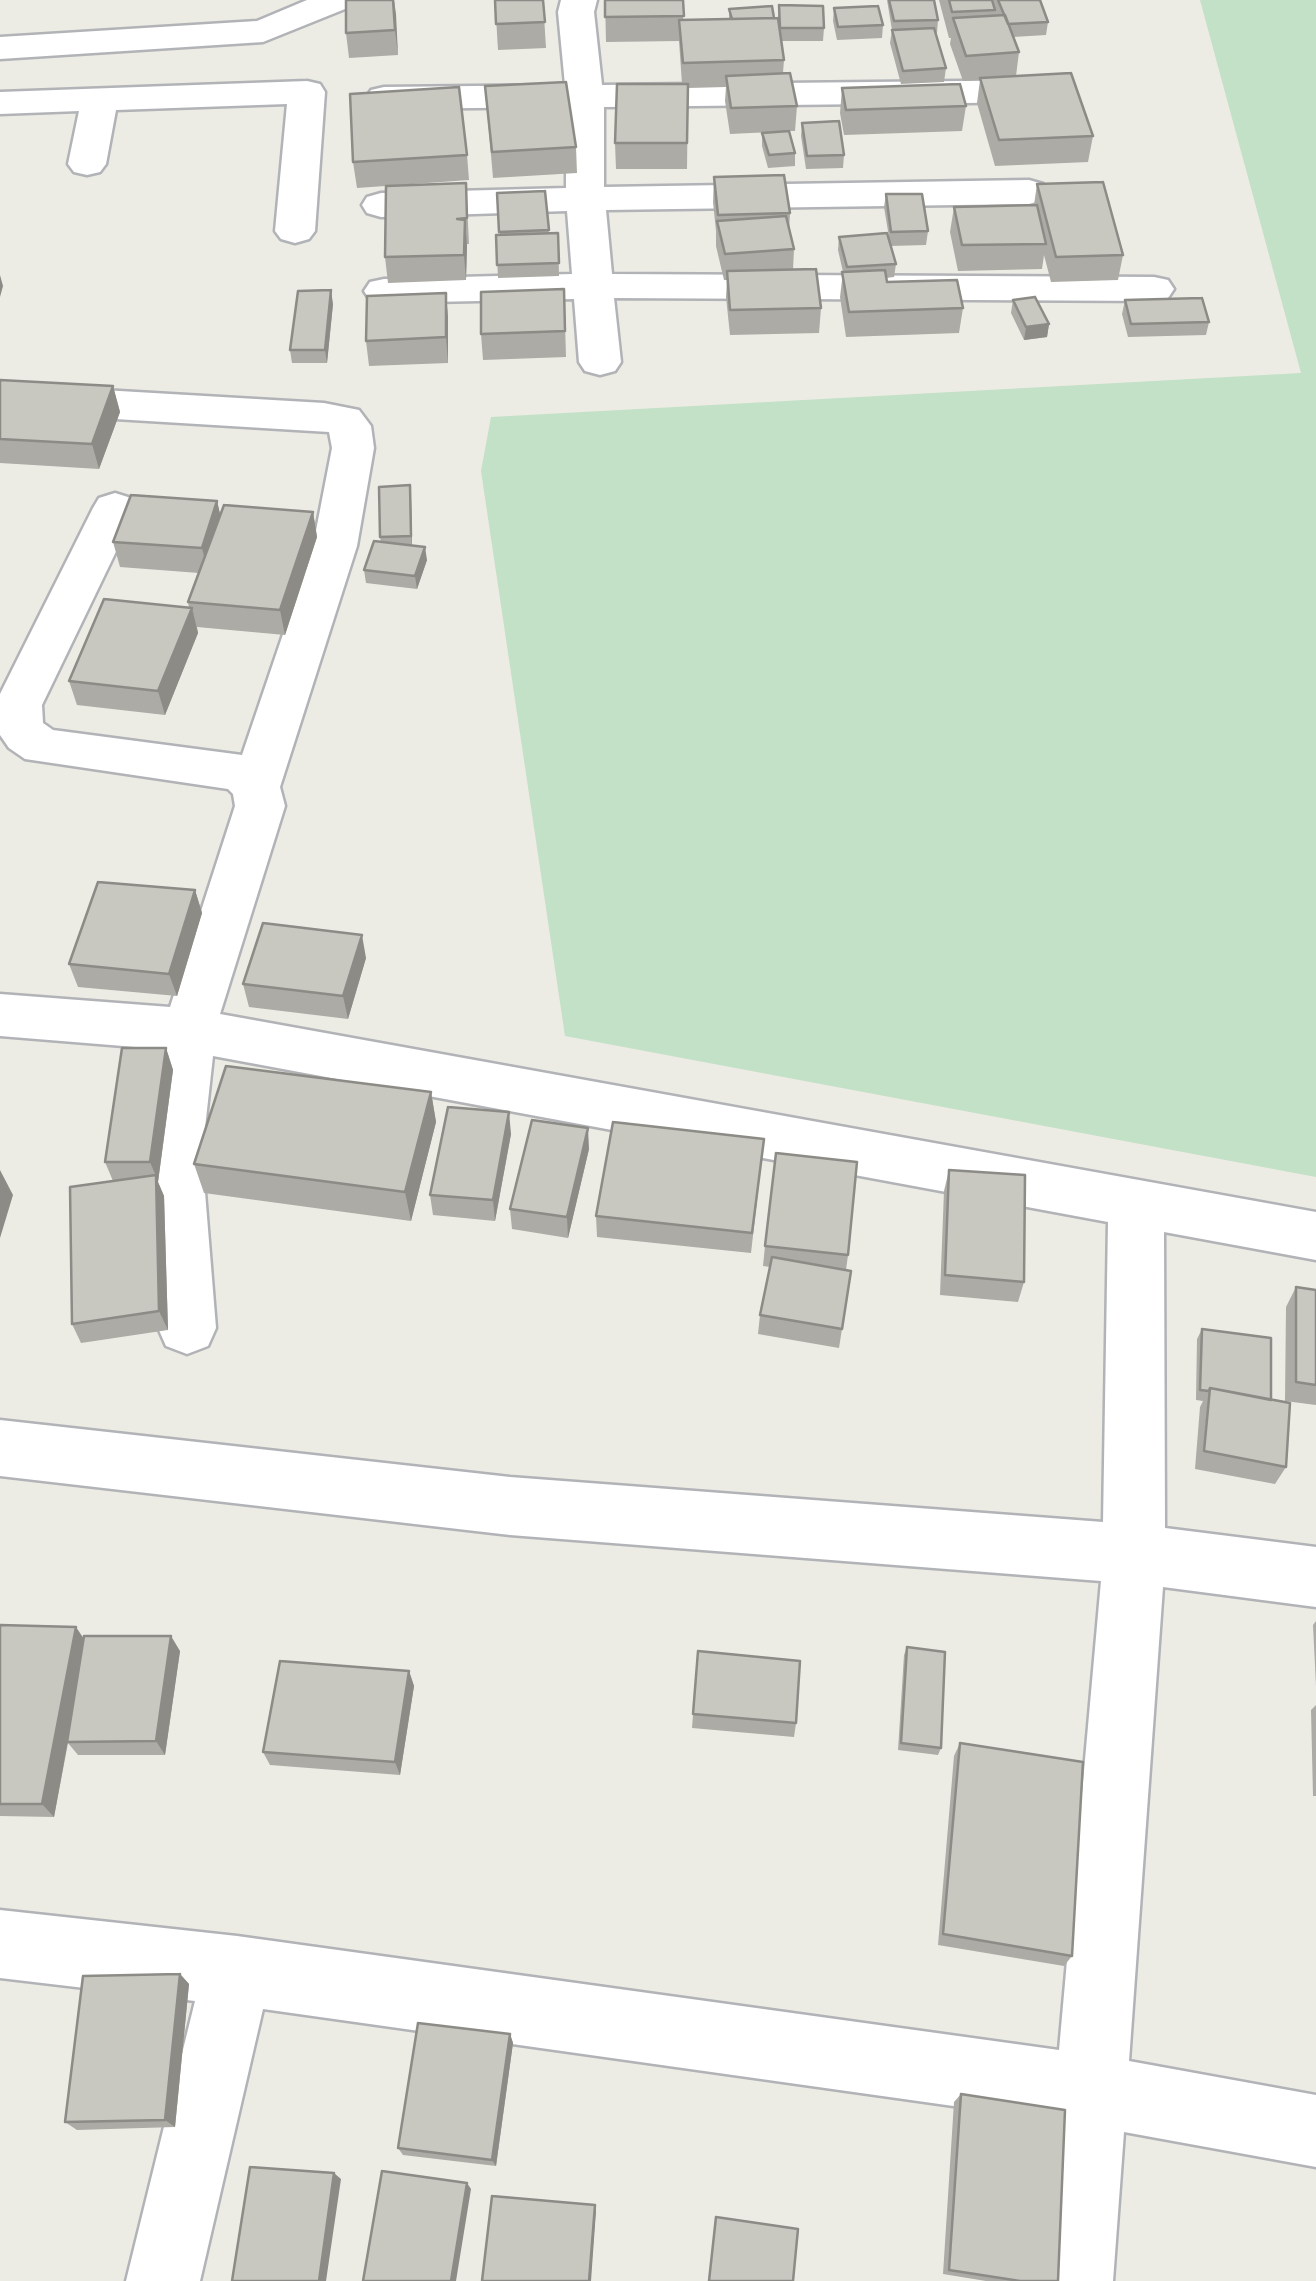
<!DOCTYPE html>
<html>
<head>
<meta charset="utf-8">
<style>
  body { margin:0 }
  canvas { display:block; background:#ecebe4 }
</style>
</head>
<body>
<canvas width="1316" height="2281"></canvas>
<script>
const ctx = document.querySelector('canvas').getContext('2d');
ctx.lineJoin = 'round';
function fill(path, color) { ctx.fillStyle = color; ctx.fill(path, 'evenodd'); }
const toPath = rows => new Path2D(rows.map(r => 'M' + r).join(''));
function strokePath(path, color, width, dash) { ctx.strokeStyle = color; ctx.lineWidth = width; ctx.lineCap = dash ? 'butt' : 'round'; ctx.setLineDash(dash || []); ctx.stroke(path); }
const green = toPath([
  [1200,0,1316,0,1316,1177,565,1036,481,471,491,417,1301,373]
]);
const minor = toPath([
  [307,0,356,0,350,7,263,42,0,59,0,37,257,21,307,0],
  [561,0,597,0,594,12,602,85,1053,80,1066,83,1071,91,1066,99,1053,102,604,107,604,187,1029,180,1043,184,1048,192,1043,200,1029,204,606,210,612,274,1154,277,1168,280,1174,289,1168,298,1154,301,614,298,621,362,615,371,600,375,585,371,579,362,574,299,384,303,370,300,364,291,370,282,384,279,572,274,567,211,381,217,367,213,362,205,367,197,381,193,566,188,566,107,384,109,371,106,366,98,371,90,384,87,565,85,558,12,561,0],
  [307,81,320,84,325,92,315,231,309,239,295,243,281,239,275,231,287,104,116,110,106,164,100,172,87,175,74,172,68,164,79,111,0,114,0,92,307,81],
  [0,384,324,403,359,410,371,426,374,448,357,546,280,787,285,806,220,1014,1316,1212,1316,1260,1164,1232,1165,1528,1316,1547,1316,1607,1163,1587,1129,2061,1316,2095,1316,2167,1124,2132,1113,2281,1039,2281,1053,2120,263,2009,200,2281,126,2281,195,2001,0,1978,0,1910,237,1936,1059,2050,1101,1581,510,1535,0,1476,0,1420,510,1477,1103,1522,1108,1222,213,1056,202,1155,216,1328,208,1346,187,1354,166,1346,158,1328,146,1155,160,1049,0,1036,0,994,170,1007,235,806,233,794,228,789,25,759,9,748,0,735,0,694,93,508,99,498,115,493,131,498,137,508,42,705,43,723,53,730,242,755,313,546,332,448,329,432,0,412,0,384]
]);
const wall = toPath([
  [394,0,398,55,349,58,346,33],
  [495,0,543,0,546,48,498,50],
  [605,0,683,0,683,20,729,19,729,9,778,20,779,5,824,28,823,41,781,41,784,60,783,73,797,106,795,131,789,131,795,153,795,166,768,168,762,146,762,133,772,132,730,134,725,101,726,87,688,88,687,169,616,169,615,143,682,84,679,41,606,42],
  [887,0,934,0,938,20,937,33,935,33,946,68,944,82,901,84,890,43,892,30],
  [939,0,1040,0,1048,22,1046,35,1013,37,1019,52,1016,76,1093,136,1088,162,995,166,977,103,980,80,963,81,950,44,951,38,949,38],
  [834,8,883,25,882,38,837,40,833,21],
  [485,86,576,147,577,173,493,178],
  [842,88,966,106,962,131,844,135,840,113],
  [802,123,844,155,843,168,806,169,801,136],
  [467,155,469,180,357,188,353,162],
  [714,177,790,213,789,231,794,249,793,270,821,308,819,333,730,335,726,297,727,280,724,280,716,246,716,231,713,202],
  [466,183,469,244,467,244,466,280,388,283,385,257],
  [1037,184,1123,255,1118,280,1051,282,1044,255,1042,269,958,271,950,232,954,207,1034,205],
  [545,191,549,233,558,233,559,276,498,278,496,235,500,235,497,193],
  [886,194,928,231,926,245,890,246,896,264,894,277,886,278,887,282,963,308,959,333,846,337,840,297,843,272,838,250,839,237,890,243,884,207],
  [564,289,566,357,483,360,481,334],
  [446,293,448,318,448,363,369,366,366,341],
  [1013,300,1049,324,1047,337,1024,340,1011,313],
  [1125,300,1209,322,1206,335,1128,337,1122,314],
  [333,304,327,363,292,363,290,350],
  [0,380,113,386,120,412,99,469,0,463],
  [411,498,412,545,427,560,417,589,366,583,364,570,381,542,380,537],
  [217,501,220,515,313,512,317,537,285,635,197,627,198,633,165,715,77,705,69,681,189,608,188,602,199,573,120,567,113,542],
  [195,890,202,913,177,996,78,987,69,964],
  [366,958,348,1019,249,1007,243,984],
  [166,1048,173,1070,158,1182,164,1196,168,1330,81,1343,72,1324,113,1181,105,1162],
  [431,1092,436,1122,411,1221,204,1193,194,1164],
  [511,1134,495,1221,433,1215,430,1195],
  [764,1139,751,1253,597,1237,596,1216],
  [589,1149,568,1238,512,1229,510,1209],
  [949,1170,1024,1282,1018,1302,940,1295,944,1191],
  [765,1246,848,1255,846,1270,851,1271,839,1348,758,1334,760,1315,770,1267,763,1266],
  [1296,1287,1316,1290,1316,1405,1285,1401,1286,1307],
  [1202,1329,1271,1400,1286,1467,1275,1484,1195,1469,1200,1407,1203,1401,1196,1400,1197,1339],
  [1316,1621,1316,1686,1313,1625],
  [0,1625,84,1639,180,1651,165,1755,78,1755,68,1743,54,1817,0,1816],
  [907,1647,941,1748,938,1755,898,1750,904,1655],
  [698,1651,796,1723,794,1737,692,1728],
  [409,1671,414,1686,400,1775,270,1765,263,1752],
  [1316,1705,1316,1796,1313,1796,1311,1710],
  [960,1743,1072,1956,1064,1966,938,1945,954,1756],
  [180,1974,189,1984,175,2127,77,2130,65,2122],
  [510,2034,513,2043,496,2166,403,2155,398,2148],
  [961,2094,1058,2281,986,2281,943,2274,954,2102]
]);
const shadedWall = toPath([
  [394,0,396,14,398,55,395,30],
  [465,220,467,246,466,280,464,255],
  [0,275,3,286,0,297],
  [331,290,333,304,327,363,325,350],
  [446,293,448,318,448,363,446,337],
  [1049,324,1047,337,1024,340,1026,327],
  [113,386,120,412,99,469,92,444],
  [410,485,411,498,412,549,411,536],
  [217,501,223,526,208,573,202,548],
  [313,512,317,537,285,635,280,610],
  [425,547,427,560,417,589,415,576],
  [192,608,198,633,165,715,158,691],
  [195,890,202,913,177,996,169,974],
  [362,935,366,958,348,1019,343,996],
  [166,1048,173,1070,158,1182,164,1196,168,1330,159,1311,156,1176,150,1162],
  [431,1092,436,1122,411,1221,405,1192],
  [509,1112,511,1134,495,1221,493,1200],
  [588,1128,589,1149,568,1238,567,1217],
  [0,1170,13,1195,0,1238],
  [76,1627,86,1642,54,1817,42,1804],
  [171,1636,180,1651,165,1755,156,1741],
  [409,1671,414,1686,400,1775,395,1762],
  [180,1974,189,1984,175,2127,165,2120],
  [510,2034,513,2043,496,2166,492,2160],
  [334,2173,341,2179,326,2281,319,2281],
  [467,2183,471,2189,456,2281,451,2281],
  [595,2205,596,2211,591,2281,589,2281]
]);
const building = toPath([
  [346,0,393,0,395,30,346,33,346,0],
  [495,0,543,0,545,22,496,24,495,0],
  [605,0,683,0,684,16,605,17,605,0],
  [889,0,934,0,938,20,894,21,889,0],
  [949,0,992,0,995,10,952,12,949,0],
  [998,0,1040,0,1048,22,1008,24,998,0],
  [779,5,823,6,824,28,780,28,779,5],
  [772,6,774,18,732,19,729,9,772,6],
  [878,6,883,25,838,27,834,8,878,6],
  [1005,15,1019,52,966,56,953,18,1005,15],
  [778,18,784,60,683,63,679,20,778,18],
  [934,28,946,68,903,71,892,30,934,28],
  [790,73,797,106,731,108,726,76,790,73],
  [1071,73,1093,136,999,140,980,78,1071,73],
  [566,82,576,147,492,152,485,86,566,82],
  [617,84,688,84,687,143,615,143,617,84],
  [960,84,966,106,846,110,842,88,960,84],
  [459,87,467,155,353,162,350,94,459,87],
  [839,121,844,155,807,156,802,123,839,121],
  [789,131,795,153,769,155,762,133,789,131],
  [784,175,790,213,718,215,714,177,784,175],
  [1103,182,1123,255,1056,257,1037,184,1103,182],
  [466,183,467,218,457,219,465,220,464,255,385,257,386,186,466,183],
  [545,191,549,230,499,232,497,193,545,191],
  [886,194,922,194,928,231,891,232,886,194],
  [1037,205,1046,244,962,245,954,207,1037,205],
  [786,216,794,249,725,254,717,221,786,216],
  [558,233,559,263,497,265,496,235,558,233],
  [887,233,896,264,847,267,839,237,887,233],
  [816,269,821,308,730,310,727,271,816,269],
  [885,270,887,282,957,280,963,308,849,312,842,272,885,270],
  [564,289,565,331,481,334,481,292,564,289],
  [331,290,325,350,290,350,298,291,331,290],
  [446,293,446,337,366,341,367,296,446,293],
  [1035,297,1049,324,1026,327,1013,300,1035,297],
  [1202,298,1209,322,1131,324,1125,300,1202,298],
  [0,380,113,386,92,444,0,439,0,380],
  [410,485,411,536,380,537,379,487,410,485],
  [131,495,217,501,202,548,113,542,131,495],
  [224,505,313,512,280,610,188,602,224,505],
  [374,541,425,547,415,576,364,570,374,541],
  [104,599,192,608,158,691,69,681,104,599],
  [98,882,195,890,169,974,69,964,98,882],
  [263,923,362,935,343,996,243,984,263,923],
  [122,1048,166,1048,150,1162,105,1162,122,1048],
  [226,1066,431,1092,405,1192,194,1164,226,1066],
  [448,1107,509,1112,493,1200,430,1195,448,1107],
  [532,1120,588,1128,567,1217,510,1209,532,1120],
  [613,1122,764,1139,752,1233,596,1216,613,1122],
  [776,1153,857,1162,848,1255,765,1246,776,1153],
  [949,1170,1025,1175,1024,1282,945,1275,949,1170],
  [156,1175,159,1311,72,1324,70,1187,156,1175],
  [772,1257,851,1271,842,1329,760,1315,772,1257],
  [1296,1287,1316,1290,1316,1385,1296,1382,1296,1287],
  [1202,1329,1271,1338,1271,1400,1210,1388,1209,1391,1200,1390,1202,1329],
  [1210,1388,1290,1403,1286,1467,1204,1451,1210,1388],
  [0,1625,76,1627,42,1804,0,1804,0,1625],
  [84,1636,171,1636,156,1741,67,1742,84,1636],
  [907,1647,945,1652,941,1748,901,1743,907,1647],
  [698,1651,800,1661,796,1723,693,1714,698,1651],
  [280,1661,409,1671,395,1762,263,1752,280,1661],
  [960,1743,1083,1762,1072,1956,943,1934,960,1743],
  [180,1974,165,2120,65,2122,83,1976,180,1974],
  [418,2023,510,2034,492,2160,398,2148,418,2023],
  [961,2094,1065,2110,1058,2281,1020,2281,949,2270,961,2094],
  [250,2167,334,2173,319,2281,232,2281,250,2167],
  [382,2171,467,2183,451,2281,363,2281,382,2171],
  [492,2196,595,2205,589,2281,482,2281,492,2196],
  [716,2217,798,2229,793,2281,709,2281,716,2217]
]);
fill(green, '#c3e1c7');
strokePath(minor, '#b1b3b7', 5);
fill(minor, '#fff');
fill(wall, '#acaba5');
fill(shadedWall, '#8c8b86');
fill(building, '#c8c7c0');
strokePath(building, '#8c8b86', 2.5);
</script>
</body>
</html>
